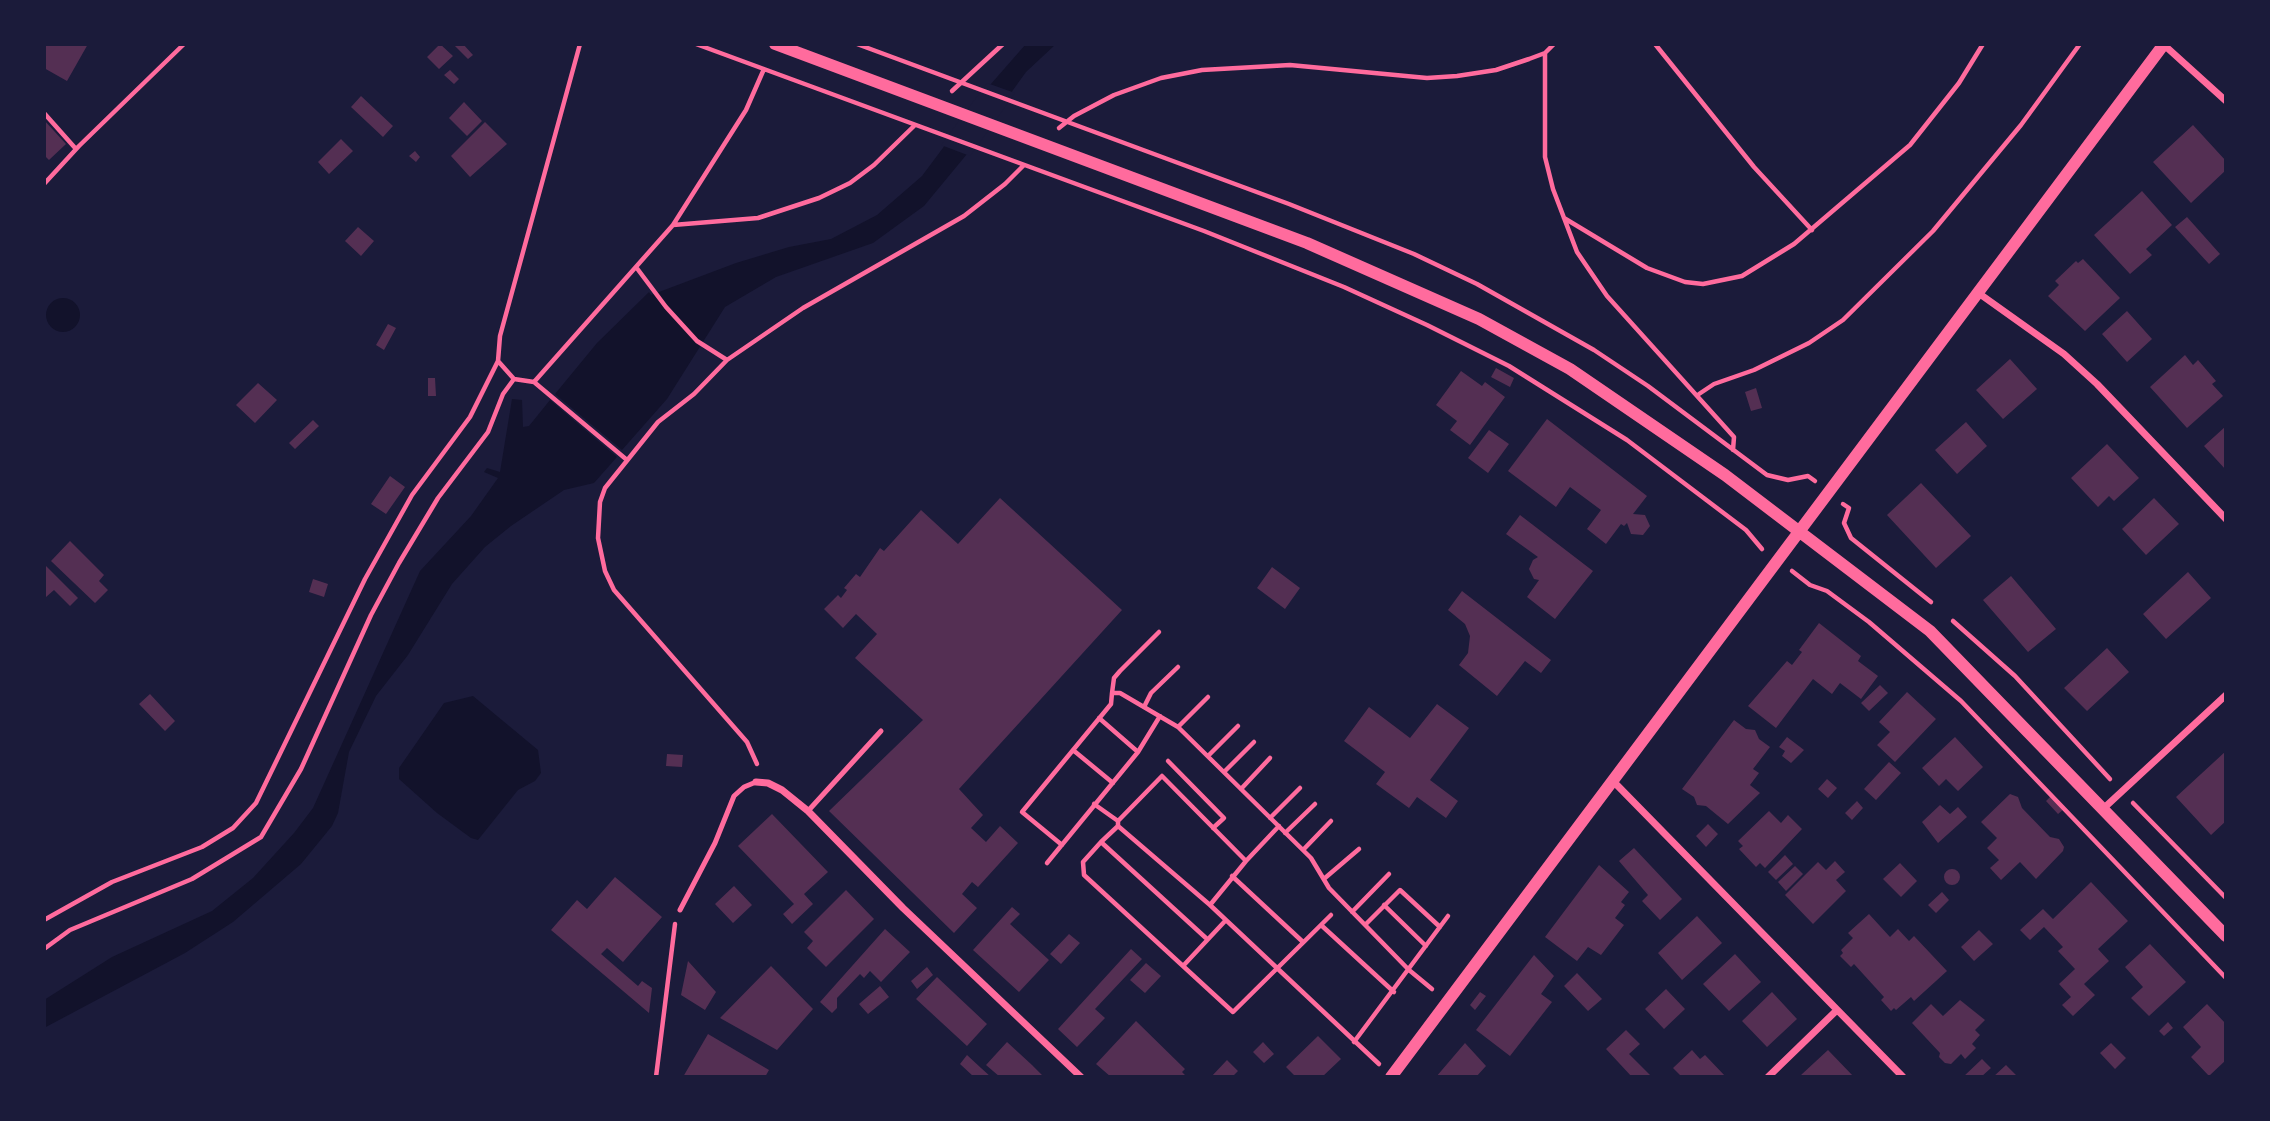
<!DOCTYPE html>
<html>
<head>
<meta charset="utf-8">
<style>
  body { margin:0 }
  #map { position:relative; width:2270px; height:1121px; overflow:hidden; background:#1b1b3a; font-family:"IBM Plex Sans",sans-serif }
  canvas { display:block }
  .frame { position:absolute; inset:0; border:46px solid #1b1b3a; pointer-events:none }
</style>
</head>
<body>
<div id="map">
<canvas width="2270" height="1121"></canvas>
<div class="frame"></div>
</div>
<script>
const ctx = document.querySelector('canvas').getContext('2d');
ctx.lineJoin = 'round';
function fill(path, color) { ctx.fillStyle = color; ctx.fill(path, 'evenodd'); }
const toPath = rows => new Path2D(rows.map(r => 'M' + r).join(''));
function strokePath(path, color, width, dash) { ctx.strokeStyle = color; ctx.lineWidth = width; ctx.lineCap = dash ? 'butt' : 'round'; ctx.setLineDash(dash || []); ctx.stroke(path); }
const water = toPath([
  [1026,44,1056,44,1026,72,967,154,924,206,873,243,776,277,725,307,667,399,622,450,555,394,597,343,649,292,651,295,736,263,789,247,831,239,877,215,922,176,990,85],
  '46 315a17 17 0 1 1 34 0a17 17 0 1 1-34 0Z',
  [512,399,522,400,523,427,529,426,550,400,617,457,594,483,564,490,511,526,485,547,452,584,408,655,376,696,349,752,338,813,332,826,301,864,233,922,185,953,44,1028,44,1000,112,957,212,911,253,878,294,833,313,808,420,571,471,516,498,478,484,472,487,468,500,472],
  [473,696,538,750,541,773,535,781,518,790,478,840,471,838,437,813,399,779,399,768,444,703]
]);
const pier = toPath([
  [987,83,1015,93,970,156,941,145]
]);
const building = toPath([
  [46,44,88,44,67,81,44,68],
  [440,44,453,56,439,69,427,57],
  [453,44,463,44,473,55,468,59],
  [450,70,459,79,454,84,444,75],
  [361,96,393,126,383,137,351,107],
  [464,102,482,121,467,136,449,118],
  [44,120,66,144,49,160,44,155],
  [485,122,507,144,470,177,451,156],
  [2193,125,2226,161,2226,170,2191,203,2153,162],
  [341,139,353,151,329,174,318,162],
  [415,151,420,157,416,162,409,156],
  [2142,191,2172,225,2146,249,2152,255,2130,274,2094,235],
  [2187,217,2220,254,2209,264,2175,227],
  [358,227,374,241,361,256,345,241],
  [2083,259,2120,298,2085,331,2048,296,2059,285,2055,281,2076,261,2078,263],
  [2127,311,2152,339,2127,362,2102,334],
  [388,324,396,328,384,350,376,345],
  [2185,355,2193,365,2198,360,2216,381,2212,384,2223,396,2187,428,2150,387],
  [2010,359,2037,389,2003,419,1976,390],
  [1496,368,1514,378,1510,387,1491,377],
  [1461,371,1482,386,1485,382,1505,397,1470,445,1450,430,1457,421,1436,405],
  [428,378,435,378,436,396,428,396],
  [258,383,277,400,255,423,236,405],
  [1756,388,1762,408,1751,411,1745,392],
  [1547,419,1647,496,1633,514,1645,515,1650,526,1643,535,1631,534,1627,523,1624,526,1621,524,1606,544,1587,529,1601,510,1570,487,1556,507,1508,471],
  [313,420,319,426,295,449,289,443],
  [1966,422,1987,446,1957,474,1935,450],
  [2226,426,2226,470,2204,446],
  [1489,430,1509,444,1488,473,1468,458],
  [2107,444,2139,478,2114,501,2109,496,2098,507,2071,478],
  [390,476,405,487,386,514,371,504],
  [1921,483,1971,536,1936,568,1887,515],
  [1000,498,1122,610,959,789,983,815,971,828,986,842,1000,826,1018,843,978,887,972,882,962,894,977,908,954,933,829,811,923,720,855,658,877,634,856,614,843,628,824,609,838,595,841,598,847,590,844,588,856,574,860,577,880,548,884,551,921,510,958,544],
  [2154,498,2179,524,2146,555,2122,529],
  [1520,515,1593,571,1555,619,1527,597,1539,580,1534,579,1529,569,1533,560,1538,557,1506,534],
  [70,541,104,575,99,581,108,590,95,603,51,561],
  [44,564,78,598,70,606,54,590,46,597,44,595],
  [1272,567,1300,588,1285,609,1257,588],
  [2188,572,2211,598,2166,639,2143,614],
  [2011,576,2056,629,2028,652,1983,600],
  [313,579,328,584,324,597,309,592],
  [1462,591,1551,660,1541,673,1525,661,1497,696,1459,665,1468,653,1470,636,1465,624,1448,610],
  [1819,623,1861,656,1858,661,1878,676,1861,699,1840,683,1832,694,1813,679,1776,728,1748,706,1787,661,1792,665,1802,652,1799,650],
  [2107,648,2129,672,2087,711,2064,688],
  [1880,685,1888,693,1869,711,1861,703],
  [1907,692,1936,719,1895,762,1877,745,1890,732,1879,722],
  [150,694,175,721,165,731,139,704],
  [1437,704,1469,728,1430,780,1458,801,1446,818,1417,797,1409,808,1376,784,1385,772,1344,741,1369,707,1410,738],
  [1734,720,1746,729,1755,730,1759,739,1770,747,1753,769,1759,773,1750,785,1760,793,1728,824,1706,806,1697,805,1694,797,1682,789],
  [1787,737,1804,750,1791,763,1782,756,1785,751,1779,747],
  [1955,737,1983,767,1958,791,1946,779,1939,786,1922,768],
  [2226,751,2226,821,2211,835,2176,797],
  [667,754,683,755,682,767,666,766],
  [1889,762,1901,773,1876,800,1864,789],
  [1827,779,1837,788,1828,798,1818,789],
  [2010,794,2018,797,2022,808,2050,837,2059,839,2064,847,2063,851,2036,879,2020,862,2001,880,1990,868,1999,860,1987,848,1997,838,1981,822],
  [2051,796,2064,809,2058,814,2046,801],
  [1857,801,1863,808,1852,820,1845,813],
  [1940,805,1950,814,1958,807,1967,817,1938,843,1922,822],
  [1769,811,1781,823,1788,815,1802,829,1765,868,1760,863,1756,867,1739,849,1743,846,1738,841],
  [772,814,828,872,804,894,813,904,792,924,783,914,794,904,738,846],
  [1708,824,1718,834,1706,847,1696,836],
  [1634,848,1682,899,1660,920,1642,901,1648,895,1619,861],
  [1785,855,1793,864,1776,880,1768,872],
  [1835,861,1845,872,1836,880,1846,891,1813,924,1785,895,1818,862,1826,870],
  [1900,863,1917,881,1901,897,1883,879],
  [1599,865,1629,892,1621,902,1625,905,1615,918,1624,925,1601,955,1588,947,1577,961,1545,937],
  [1795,866,1803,874,1786,891,1778,882],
  '1944 877a8 8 0 1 1 16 0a8 8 0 1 1-16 0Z',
  [615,877,662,917,623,962,607,948,601,954,638,986,642,981,652,988,649,1013,551,930,577,900,587,909],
  [2091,882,2128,921,2098,949,2109,961,2084,984,2095,995,2073,1016,2062,1005,2071,997,2059,984,2075,969,2058,951,2063,947,2044,927,2030,940,2020,930,2043,909,2053,919],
  [734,886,752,905,733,923,715,904],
  [846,890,874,919,826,967,807,948,813,941,804,932],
  [1942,892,1949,900,1936,913,1928,905],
  [1012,907,1020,914,1010,924,1049,960,1019,992,973,950],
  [1869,914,1890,937,1898,929,1909,941,1914,936,1947,971,1914,1001,1911,997,1896,1010,1894,1008,1891,1011,1881,1000,1884,997,1854,964,1851,967,1840,956,1843,953,1841,950,1853,938,1848,933],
  [1697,916,1722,943,1682,980,1658,953],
  [885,929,910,952,881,982,870,971,864,978,860,974,837,998,837,1008,832,1013,820,1002],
  [1979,930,1993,944,1974,961,1961,947],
  [1069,934,1080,943,1061,964,1050,954],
  [2150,944,2186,982,2149,1016,2131,998,2143,987,2125,967],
  [1131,949,1142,959,1095,1009,1105,1018,1077,1047,1058,1029],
  [1735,954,1761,982,1729,1011,1703,984],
  [1534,955,1554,976,1541,994,1552,1002,1510,1056,1476,1030],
  [688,961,716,992,705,1010,681,995],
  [1146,963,1161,976,1145,993,1130,980],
  [771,966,813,1009,777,1050,720,1018],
  [927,967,933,975,917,989,911,981],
  [1577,973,1602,999,1588,1011,1564,986],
  [937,977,987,1024,967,1046,916,999],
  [880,986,889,997,868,1014,859,1004],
  [1666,989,1685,1009,1664,1029,1645,1009],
  [1480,992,1486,996,1475,1010,1470,1005],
  [1772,992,1797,1019,1767,1047,1742,1021],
  [1960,1000,1985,1020,1975,1030,1980,1035,1972,1044,1976,1048,1965,1059,1961,1054,1951,1064,1945,1063,1939,1057,1940,1053,1912,1023,1931,1004,1943,1016],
  [2207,1004,2226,1024,2226,1060,2209,1076,2191,1057,2201,1047,2183,1027],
  [1136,1021,1185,1069,1182,1072,1187,1077,1111,1077,1096,1064],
  [2168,1022,2173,1028,2164,1036,2159,1031],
  [1626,1030,1640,1044,1629,1054,1652,1077,1632,1077,1606,1049],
  [708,1034,769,1070,765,1077,683,1077],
  [1318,1036,1341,1059,1322,1077,1296,1077,1286,1067],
  [1007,1042,1032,1065,1044,1077,1000,1077,986,1065],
  [1263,1042,1274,1054,1264,1063,1253,1052],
  [1465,1043,1486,1066,1476,1077,1436,1077],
  [2111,1043,2126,1058,2115,1069,2100,1053],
  [1692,1050,1700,1059,1705,1055,1726,1077,1682,1077,1673,1068],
  [1828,1050,1854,1077,1801,1075],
  [967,1055,981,1068,991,1077,974,1077,960,1064],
  [1982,1059,1991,1068,1981,1077,1963,1077],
  [1227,1060,1238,1071,1232,1077,1211,1077],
  [2006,1065,2018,1077,1993,1077]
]);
const path = toPath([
  [696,44,1204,231,1344,287,1427,325,1509,366,1627,440,1746,530,1762,549],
  [857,44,1289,204,1414,254,1477,284,1594,350,1648,386,1767,475,1788,480,1808,476,1815,481],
  [1655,44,1754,167,1812,230],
  [1545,53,1545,157,1553,189,1577,252,1607,296,1734,437,1733,450],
  [952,91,1003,44],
  [44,113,76,149],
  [1059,128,1074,116,1114,95,1161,78,1202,70,1290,65,1427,78,1457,76,1496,70,1529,59,1545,53,1554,44],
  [44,184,79,146,184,44],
  [1564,218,1647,268,1685,282,1703,284,1742,276,1794,244,1910,145,1959,83,1983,44],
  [673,225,758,218,819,198,850,183,874,165,915,125],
  [636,267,666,307,697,341,727,360],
  [498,361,500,336,580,44],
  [534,382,673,225,746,110,764,69],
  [1699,394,1714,384,1754,370,1809,343,1843,320,1933,231,2021,125,2080,44],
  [1843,504,1849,508,1844,523,1851,538,1931,602],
  [1792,571,1810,585,1827,591,1869,622,1961,701,2226,978],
  [1953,621,2015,676,2110,779],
  [1112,693,1114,678,1120,671,1159,632],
  [1144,707,1151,693,1178,667],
  [1099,718,1138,752],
  [1178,727,1208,697],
  [1073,750,1113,783],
  [1208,756,1238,726],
  [1168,761,1224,818,1213,828],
  [757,764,747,742,614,590,605,571,598,538,600,502,605,488,658,422,694,394,727,360,803,308,964,216,1005,184,1024,165],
  [1224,772,1254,742],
  [1241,789,1270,758],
  [2133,803,2226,898],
  [1094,804,1118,821,1118,826,1210,905,1379,1064],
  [1270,818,1300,788],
  [1118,821,1162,776,1246,861,1210,905],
  [1118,826,1101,842,1207,939],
  [1285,833,1315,804],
  [1101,842,1083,862,1084,875,1233,1012,1331,915],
  [1062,845,1022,812,1111,704,1112,693,1120,693,1178,727,1311,858,1329,888,1409,970,1432,989],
  [1303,850,1331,821],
  [1246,861,1279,826],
  [1047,863,1138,752,1160,716],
  [1232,876,1303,942],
  [1325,878,1359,849],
  [1384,905,1426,946],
  [1352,912,1389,874],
  [44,920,112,882,202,847,233,828,256,803,365,579,412,495,470,417,498,361,514,379,534,382,627,460],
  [1321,925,1394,992],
  [1365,925,1400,890,1440,927],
  [44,949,70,930,192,879,261,837,301,769,371,615,399,563,438,498,488,432,503,394,514,379],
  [1183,966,1226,920],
  [1354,1042,1448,916],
  [656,1077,675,924]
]);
const service = toPath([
  [808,811,881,731],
  [680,910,715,843,734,796,744,787,756,782]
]);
const minor = toPath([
  [2163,44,2226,101],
  [1977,292,2064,354,2097,384,2226,519],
  [756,782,768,783,782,790,808,811,903,908,1081,1077],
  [1614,782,1903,1077],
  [2104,808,2226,695],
  [1768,1077,1837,1010]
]);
const tertiary = toPath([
  [775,44,1307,243,1479,319,1570,369,1725,475,1930,631,2226,936],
  [1391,1077,2164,44]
]);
fill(water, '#12122b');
fill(pier, '#1b1b3a');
fill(building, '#542f53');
strokePath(path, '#ff6b9d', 4.5);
strokePath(service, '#ff6b9d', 5);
strokePath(minor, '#ff6b9d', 7);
strokePath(tertiary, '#ff6b9d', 12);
</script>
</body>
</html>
